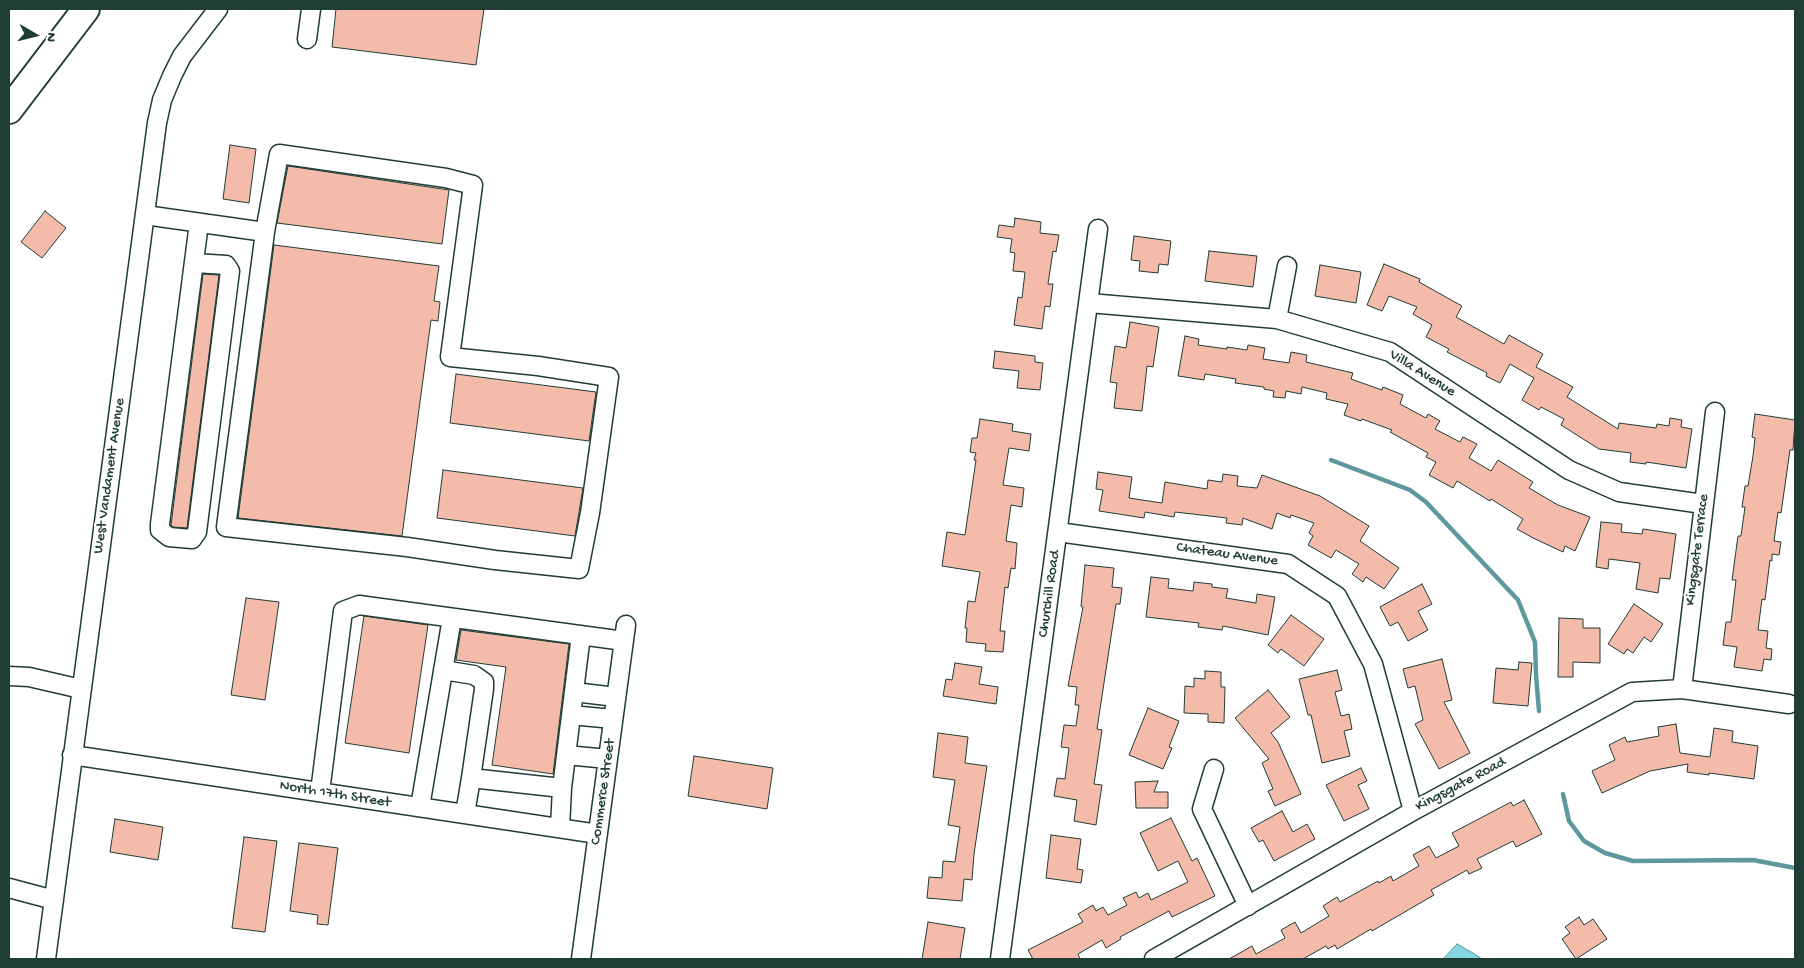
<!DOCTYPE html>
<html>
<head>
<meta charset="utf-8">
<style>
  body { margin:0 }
  #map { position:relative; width:1804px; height:968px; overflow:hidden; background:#fff; font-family:"Gochi Hand",sans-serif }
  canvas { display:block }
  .frame { position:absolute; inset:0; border:10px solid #1f3d34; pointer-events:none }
  .north { position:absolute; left:10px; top:10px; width:50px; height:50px; -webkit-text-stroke:4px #fff; paint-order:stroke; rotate:98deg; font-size:14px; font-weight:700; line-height:20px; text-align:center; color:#1f3d34 }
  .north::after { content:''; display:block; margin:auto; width:18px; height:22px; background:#1f3d34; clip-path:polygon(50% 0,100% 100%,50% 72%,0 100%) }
</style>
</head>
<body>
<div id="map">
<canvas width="1804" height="968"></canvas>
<div class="frame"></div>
<div class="north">N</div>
</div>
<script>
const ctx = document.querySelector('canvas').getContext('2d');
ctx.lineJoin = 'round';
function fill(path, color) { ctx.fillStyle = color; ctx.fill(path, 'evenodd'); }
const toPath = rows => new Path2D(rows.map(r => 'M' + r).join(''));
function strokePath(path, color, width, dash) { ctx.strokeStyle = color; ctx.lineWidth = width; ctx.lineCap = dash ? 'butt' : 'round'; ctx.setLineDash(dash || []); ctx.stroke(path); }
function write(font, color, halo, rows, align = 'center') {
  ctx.font = font + ' "Gochi Hand",sans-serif'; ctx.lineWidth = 4.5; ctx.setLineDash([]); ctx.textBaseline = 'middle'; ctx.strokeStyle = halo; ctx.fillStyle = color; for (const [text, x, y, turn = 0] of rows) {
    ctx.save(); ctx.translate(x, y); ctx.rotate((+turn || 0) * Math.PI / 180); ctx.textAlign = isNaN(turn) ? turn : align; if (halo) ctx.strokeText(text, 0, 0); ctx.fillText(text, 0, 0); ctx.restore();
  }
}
const water = toPath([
  [1457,944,1473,953,1482,959,1443,959,1457,944]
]);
const stream = toPath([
  [1331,460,1410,490,1426,502,1518,600,1535,642,1536,675,1539,711],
  [1563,794,1569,821,1584,841,1605,853,1633,861,1753,860,1795,868]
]);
const building = toPath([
  [336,9,484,9,476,65,332,47,336,9],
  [230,145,256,149,249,203,223,199,230,145],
  [288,166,449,190,442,244,277,223,288,166],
  [45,211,66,228,42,258,21,242,45,211],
  [1015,218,1041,222,1040,233,1059,235,1056,252,1053,251,1048,284,1053,284,1050,307,1045,306,1042,329,1014,325,1018,297,1022,298,1025,272,1013,271,1015,253,1010,252,1012,239,997,237,999,225,1014,227,1015,218],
  [1134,236,1171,241,1168,265,1159,264,1158,273,1139,271,1140,261,1131,260,1134,236],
  [274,245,439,266,434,301,440,302,438,321,431,320,402,536,238,518,274,245],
  [1209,251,1257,256,1253,287,1205,281,1209,251],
  [1384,264,1420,279,1419,282,1462,306,1456,317,1504,344,1509,335,1543,354,1536,367,1573,387,1567,397,1618,429,1619,423,1656,428,1657,424,1669,426,1670,418,1682,420,1681,427,1692,429,1686,468,1646,462,1646,464,1630,462,1631,453,1599,449,1561,425,1564,419,1541,407,1539,410,1522,400,1534,378,1510,364,1500,383,1486,376,1487,373,1447,352,1449,349,1426,337,1432,325,1413,314,1417,307,1389,296,1382,311,1367,305,1384,264],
  [1320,265,1361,272,1356,303,1315,296,1320,265],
  [203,274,219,275,187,528,173,527,171,525,203,274],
  [1130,322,1159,327,1153,367,1147,366,1142,411,1114,408,1117,383,1110,382,1115,346,1126,348,1130,322],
  [1185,336,1199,339,1198,345,1227,349,1227,347,1247,350,1248,345,1265,348,1263,359,1289,363,1291,352,1307,355,1306,362,1353,373,1351,379,1382,390,1383,387,1403,395,1400,404,1426,418,1428,414,1440,421,1435,429,1460,442,1463,437,1477,444,1469,458,1491,471,1498,460,1533,482,1529,488,1558,505,1590,517,1575,551,1565,546,1563,552,1533,538,1517,529,1523,519,1491,499,1490,501,1457,481,1453,488,1429,475,1436,462,1426,457,1428,453,1390,432,1392,430,1362,419,1361,421,1344,415,1348,404,1326,399,1327,393,1302,387,1301,394,1286,391,1285,398,1273,397,1274,391,1264,389,1264,387,1235,383,1236,379,1205,374,1204,380,1178,376,1185,336],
  [995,351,1035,356,1035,362,1043,363,1040,390,1017,388,1019,371,993,368,995,351],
  [456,374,596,392,589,441,450,423,456,374],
  [1755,414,1795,420,1793,450,1790,450,1781,513,1778,512,1774,541,1781,542,1779,555,1772,554,1772,561,1770,560,1765,600,1762,599,1758,630,1768,631,1766,648,1772,649,1771,660,1764,659,1762,671,1734,667,1737,647,1723,645,1726,622,1731,622,1736,580,1732,580,1738,536,1741,536,1745,507,1742,507,1745,486,1748,486,1753,456,1755,438,1752,437,1755,414],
  [980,419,1013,424,1012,431,1031,434,1029,451,1009,448,1003,485,1024,488,1022,507,1011,505,1006,541,1017,543,1015,569,1011,568,1008,588,1005,587,1000,631,1005,631,1003,652,985,651,986,644,966,642,967,628,965,628,968,601,975,602,980,572,942,566,947,532,965,535,976,460,974,460,976,453,970,452,972,438,977,438,980,419],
  [443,470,583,488,575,536,437,518,443,470],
  [1098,472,1132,477,1129,498,1162,503,1165,482,1207,489,1208,480,1222,482,1223,474,1238,476,1237,486,1257,488,1262,475,1320,496,1369,526,1360,541,1399,568,1384,589,1366,577,1363,582,1352,574,1359,564,1336,550,1331,558,1308,545,1313,536,1309,533,1314,523,1291,515,1290,518,1277,513,1272,529,1243,518,1242,525,1226,523,1227,518,1175,512,1174,517,1145,512,1144,518,1099,511,1103,490,1096,489,1098,472],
  [1601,522,1622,524,1621,532,1642,534,1643,529,1676,534,1670,579,1660,578,1658,593,1636,589,1640,563,1609,559,1608,569,1596,567,1601,522],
  [1085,565,1114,568,1112,587,1122,588,1120,604,1116,604,1097,729,1102,730,1094,784,1102,785,1096,825,1074,821,1077,800,1054,796,1057,778,1065,779,1069,748,1061,747,1064,725,1076,726,1079,705,1075,705,1077,687,1068,686,1083,607,1081,606,1085,565],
  [1151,577,1169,579,1168,588,1193,591,1194,582,1212,584,1212,587,1228,589,1226,598,1256,603,1257,594,1275,597,1268,635,1223,626,1222,630,1198,627,1199,623,1146,617,1151,577],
  [1422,584,1432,604,1418,611,1428,630,1408,641,1398,622,1390,626,1380,607,1422,584],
  [246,598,279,602,265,700,231,695,246,598],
  [1634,604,1663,624,1651,642,1644,637,1633,653,1627,649,1624,654,1608,644,1634,604],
  [1291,615,1324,639,1304,666,1281,649,1278,653,1268,645,1291,615],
  [364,616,428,625,409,753,345,743,364,616],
  [1559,618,1583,619,1583,628,1600,628,1600,663,1573,662,1573,677,1558,677,1559,618],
  [461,630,569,644,553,774,492,765,506,667,456,660,461,630],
  [1442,659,1452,700,1444,702,1470,753,1439,769,1415,724,1423,720,1415,686,1408,688,1403,669,1442,659],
  [1519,662,1532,663,1528,706,1493,703,1496,668,1518,670,1519,662],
  [955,663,982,667,979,684,998,687,996,704,943,696,946,679,952,680,955,663],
  [1337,670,1342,690,1335,692,1341,716,1349,714,1352,729,1344,731,1350,756,1322,763,1311,715,1308,715,1299,679,1337,670],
  [1205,671,1221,672,1221,687,1225,687,1224,723,1208,722,1208,714,1184,713,1185,686,1194,687,1194,678,1205,679,1205,671],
  [1268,690,1290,717,1271,733,1278,742,1301,794,1275,806,1268,791,1273,789,1262,763,1269,759,1235,718,1268,690],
  [1148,708,1179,721,1169,747,1172,748,1163,769,1129,755,1148,708],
  [1676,724,1680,753,1710,757,1714,728,1733,731,1732,742,1758,746,1754,779,1709,773,1709,775,1687,772,1688,764,1650,771,1602,793,1592,771,1615,760,1609,745,1625,737,1627,742,1659,736,1658,727,1676,724],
  [938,733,968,737,965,763,987,766,974,854,972,880,964,879,962,901,927,898,929,877,942,878,943,861,955,862,960,827,948,825,955,780,933,777,938,733],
  [694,756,773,768,767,809,688,796,694,756],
  [1361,768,1367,781,1358,785,1369,809,1344,821,1326,785,1361,768],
  [1158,781,1154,792,1168,792,1168,808,1136,808,1135,782,1158,781],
  [1524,800,1542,834,1516,847,1513,841,1477,859,1482,868,1469,874,1467,870,1431,890,1434,895,1372,931,1371,929,1337,949,1335,945,1328,949,1326,946,1303,959,1229,959,1252,946,1256,954,1285,938,1281,930,1295,922,1301,933,1329,916,1323,906,1337,897,1340,902,1378,881,1379,883,1391,876,1393,881,1419,866,1413,855,1429,846,1436,858,1459,846,1452,833,1511,802,1513,806,1524,800],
  [1282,811,1293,832,1307,824,1315,839,1274,861,1263,840,1259,842,1251,828,1282,811],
  [1171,818,1192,861,1197,858,1215,896,1172,917,1169,911,1120,937,1121,939,1106,948,1102,940,1078,954,1080,959,1033,959,1028,950,1083,922,1078,914,1093,905,1096,911,1103,907,1108,915,1127,905,1123,898,1136,892,1139,898,1148,893,1151,900,1188,882,1178,861,1158,871,1140,833,1171,818],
  [115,819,163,827,158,860,110,852,115,819],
  [1051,835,1081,839,1077,869,1083,870,1081,883,1046,878,1051,835],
  [244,837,277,841,265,932,232,928,244,837],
  [299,843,338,848,328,925,317,924,318,915,290,911,299,843],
  [1579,917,1584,925,1593,919,1607,939,1576,959,1562,939,1570,933,1565,927,1579,917],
  [928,922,965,928,960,959,922,959,928,922]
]);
const minor = toPath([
  [307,39,311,9],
  [145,215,265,232,226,527,407,547,495,560,579,569,590,513,609,377,538,366,450,357,473,185,446,178,279,154,265,232],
  [195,263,226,265,230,271,197,532,192,539,169,537,160,530,160,524,199,223],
  [1089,303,1277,319,1390,352,1569,470,1619,492,1703,504],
  [1277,319,1287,266],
  [1058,532,1288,564,1337,596,1373,664,1413,811],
  [443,670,474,675,484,682,484,689,471,778],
  [9,676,29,677,81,689],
  [1682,689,1715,412],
  [574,692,616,697],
  [571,715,613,719],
  [72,755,598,834],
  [566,755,608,759],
  [1214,769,1202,809,1248,906],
  [320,792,343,611,359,605,624,641],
  [420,807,452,618],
  [465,814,471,778,562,788],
  [560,828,562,788,581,635],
  [9,888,54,900],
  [46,959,157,123,162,100,172,76,182,56,218,9],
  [581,959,626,625],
  [1000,959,1098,229],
  [1154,959,1413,811,1632,692,1682,689,1789,704]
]);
const highway = toPath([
  [9,110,86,9]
]);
const streetNames = [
  ["Villa Avenue",1422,374,32],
  ["West Vandament Avenue",110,476,-82],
  ["Kingsgate Terrace",1698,550,-83],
  ["Chateau Avenue",1227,555,8],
  ["Churchill Road",1050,594,-82],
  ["Kingsgate Road",1461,785,-28],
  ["Commerce Street",604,792,-82],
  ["North 17th Street",335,795,9]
];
fill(water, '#86d5e3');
strokePath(water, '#5d989d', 1);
strokePath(stream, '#5d989d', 4.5);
fill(building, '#f4bbab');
strokePath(building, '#1f3d34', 1);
strokePath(minor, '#1f3d34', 21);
strokePath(highway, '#1f3d34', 30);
strokePath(minor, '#fff', 18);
strokePath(highway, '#fff', 26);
write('15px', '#1f3d34', '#fff', streetNames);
</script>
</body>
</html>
